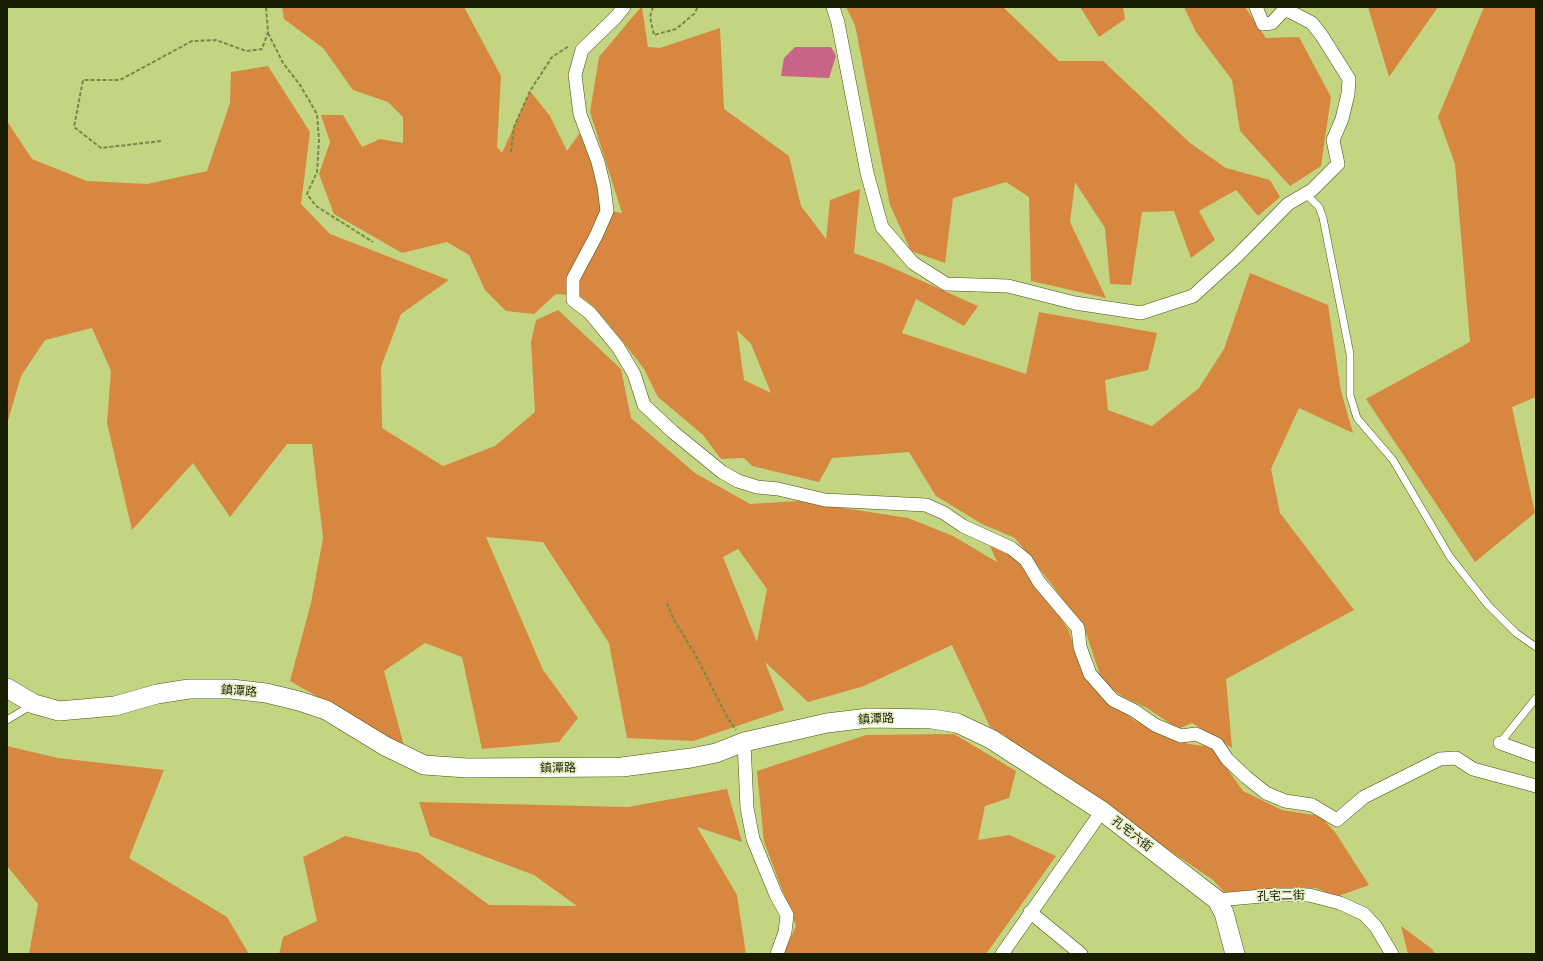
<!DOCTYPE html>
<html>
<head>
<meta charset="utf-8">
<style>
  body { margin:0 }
  #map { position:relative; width:1543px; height:961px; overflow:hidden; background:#c3d581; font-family:"Golos Text",sans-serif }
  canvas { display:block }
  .frame { position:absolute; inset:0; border:8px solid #171d00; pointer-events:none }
</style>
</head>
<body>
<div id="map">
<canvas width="1543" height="961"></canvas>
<div class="frame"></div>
</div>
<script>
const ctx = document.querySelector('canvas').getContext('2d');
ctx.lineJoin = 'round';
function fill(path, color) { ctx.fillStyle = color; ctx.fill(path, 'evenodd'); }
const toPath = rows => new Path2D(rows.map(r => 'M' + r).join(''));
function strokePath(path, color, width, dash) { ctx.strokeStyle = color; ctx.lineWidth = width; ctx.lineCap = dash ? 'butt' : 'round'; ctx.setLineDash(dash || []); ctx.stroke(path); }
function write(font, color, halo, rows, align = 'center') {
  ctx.font = font + ' "Golos Text","Noto Sans TC",sans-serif'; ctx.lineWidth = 3.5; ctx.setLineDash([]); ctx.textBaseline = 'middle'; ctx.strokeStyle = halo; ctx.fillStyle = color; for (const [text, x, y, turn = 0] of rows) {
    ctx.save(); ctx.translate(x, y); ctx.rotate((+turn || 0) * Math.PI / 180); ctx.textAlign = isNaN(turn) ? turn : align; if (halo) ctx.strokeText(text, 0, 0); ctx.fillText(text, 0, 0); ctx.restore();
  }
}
const green = toPath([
  [282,7,464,7,501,76,497,147,502,153,530,91,550,116,567,151,579,134,598,139,590,144,607,210,622,213,590,112,599,57,641,7,642,7,648,47,660,48,720,28,724,109,789,156,801,206,826,239,830,200,860,189,854,253,884,264,978,306,964,326,916,299,902,333,1026,374,1039,312,1157,333,1148,370,1105,380,1108,410,1152,426,1199,388,1224,349,1250,273,1328,305,1341,391,1353,433,1299,408,1271,469,1280,513,1354,610,1226,679,1232,748,1192,723,1178,729,1147,708,1123,697,1102,681,1086,633,1050,582,1015,538,982,524,936,496,909,452,832,458,819,482,752,466,744,458,721,459,703,435,658,397,644,369,624,343,593,306,580,296,556,294,534,314,506,311,485,290,469,255,447,242,402,253,334,214,319,174,330,142,321,115,343,115,362,147,380,139,403,143,403,117,388,102,353,90,323,48,284,19],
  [737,330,751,344,771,393,744,380],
  [846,7,1003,7,1059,61,1103,61,1190,143,1226,168,1270,180,1280,197,1258,216,1236,190,1199,211,1215,240,1191,258,1174,211,1142,212,1131,285,1110,284,1105,228,1075,182,1070,222,1106,298,1031,281,1029,197,1006,182,953,198,945,263,911,251,890,205,855,25],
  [1080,7,1123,7,1125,19,1099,37],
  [1184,7,1245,7,1266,38,1299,37,1331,97,1321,166,1290,186,1240,131,1232,80,1196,32],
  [1368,7,1438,7,1389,77],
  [1484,7,1536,7,1536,397,1512,407,1535,513,1475,562,1366,399,1470,342,1455,164,1438,117],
  [268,66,310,132,301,204,330,234,449,280,401,314,381,367,382,428,443,466,495,446,535,412,531,342,536,320,558,310,621,369,631,418,695,473,750,504,798,501,908,518,953,536,997,562,990,546,1015,558,1054,608,1069,631,1085,679,1134,720,1189,744,1212,747,1243,791,1282,810,1320,816,1335,832,1369,885,1336,897,1316,888,1224,892,1213,880,1004,738,1006,736,990,727,952,645,864,686,808,702,765,662,784,710,693,741,627,738,609,643,543,542,486,537,543,670,578,718,559,742,482,749,462,657,425,643,384,671,404,746,290,681,311,603,323,538,312,444,287,444,230,517,193,463,132,530,107,423,111,371,92,328,45,340,21,376,7,424,7,121,32,159,87,181,147,184,207,171,230,103,231,72],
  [738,549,767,589,757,642,723,557],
  [954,734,1016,771,1009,798,985,806,978,840,1009,835,1056,856,986,954,783,954,796,926,764,842,757,771,866,735],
  [7,746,58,758,164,770,129,858,227,917,249,954,29,954,38,904,7,866],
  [727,789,742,842,697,827,737,895,746,954,279,954,283,937,317,921,303,857,345,836,419,853,489,905,577,906,534,875,430,836,419,802,628,807],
  [1401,926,1432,949,1435,954,1408,954]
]);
const water = toPath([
  [795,47,831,47,836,56,829,78,781,76,784,58]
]);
const path = toPath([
  [653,7,650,17,654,35,676,29,694,14,698,7],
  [268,33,283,63,300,85,317,114,319,140,317,172,307,194,316,206,373,242],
  [161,141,101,148,74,127,83,80,120,80,192,41,216,40,246,51,262,49,268,32,266,7],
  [511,152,514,127,530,91,552,57,569,46],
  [667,603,673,618,696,656,727,717,736,730]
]);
const lane = toPath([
  [1305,193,1319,207,1323,218,1350,354,1350,395,1357,418,1393,460,1450,557,1488,605,1516,633,1536,647],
  [7,720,32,705],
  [1500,743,1536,698]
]);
const street = toPath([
  [624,7,616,17,582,50,575,75,580,114,598,162,604,187,607,211,596,236,573,279,573,300,590,313,618,347,634,374,644,405,673,432,722,472,738,481,757,487,778,489,825,500,926,505,944,513,963,526,1011,548,1026,560,1039,582,1078,628,1080,647,1090,674,1113,700,1135,711,1155,725,1181,736,1196,734,1217,744,1227,759,1246,777,1266,793,1285,801,1312,805,1337,820,1364,797,1440,759,1456,758,1473,769,1536,786],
  [833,7,838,23,867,173,882,227,913,263,946,284,1008,286,1075,303,1141,313,1193,296,1237,256,1288,204,1312,190,1338,164,1333,140,1342,119,1348,94,1349,79,1322,36,1312,23,1287,10,1281,13,1272,23,1263,24,1256,7],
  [744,742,747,808,753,839,776,895,787,915,785,932,777,954],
  [1500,743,1536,756],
  [1217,900,1274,895,1309,895,1340,903,1364,914,1376,927,1392,954],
  [1030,912,1081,954],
  [1002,954,1102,811]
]);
const secondary = toPath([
  [7,688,34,704,59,711,115,706,157,694,189,689,231,689,266,693,299,701,326,710,385,746,424,765,467,768,622,767,691,758,716,753,744,742,827,723,869,718,932,719,957,723,991,739,1102,811,1217,900,1224,913,1235,954]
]);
const streetNames = [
  ["鎮潭路",239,691,4],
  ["鎮潭路",876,719,-3],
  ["鎮潭路",558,768,-1],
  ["孔宅六街",1132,834,38],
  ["孔宅二街",1281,896,-1]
];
fill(green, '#d88740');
fill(water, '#c86488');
strokePath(lane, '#465110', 8);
strokePath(street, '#465110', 14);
strokePath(secondary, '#465110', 20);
strokePath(path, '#7b884b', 2, [4, 2]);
strokePath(lane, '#fff', 7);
strokePath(street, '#fff', 13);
strokePath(secondary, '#fff', 19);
write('12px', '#171d00', '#e7f1c8', streetNames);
</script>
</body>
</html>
